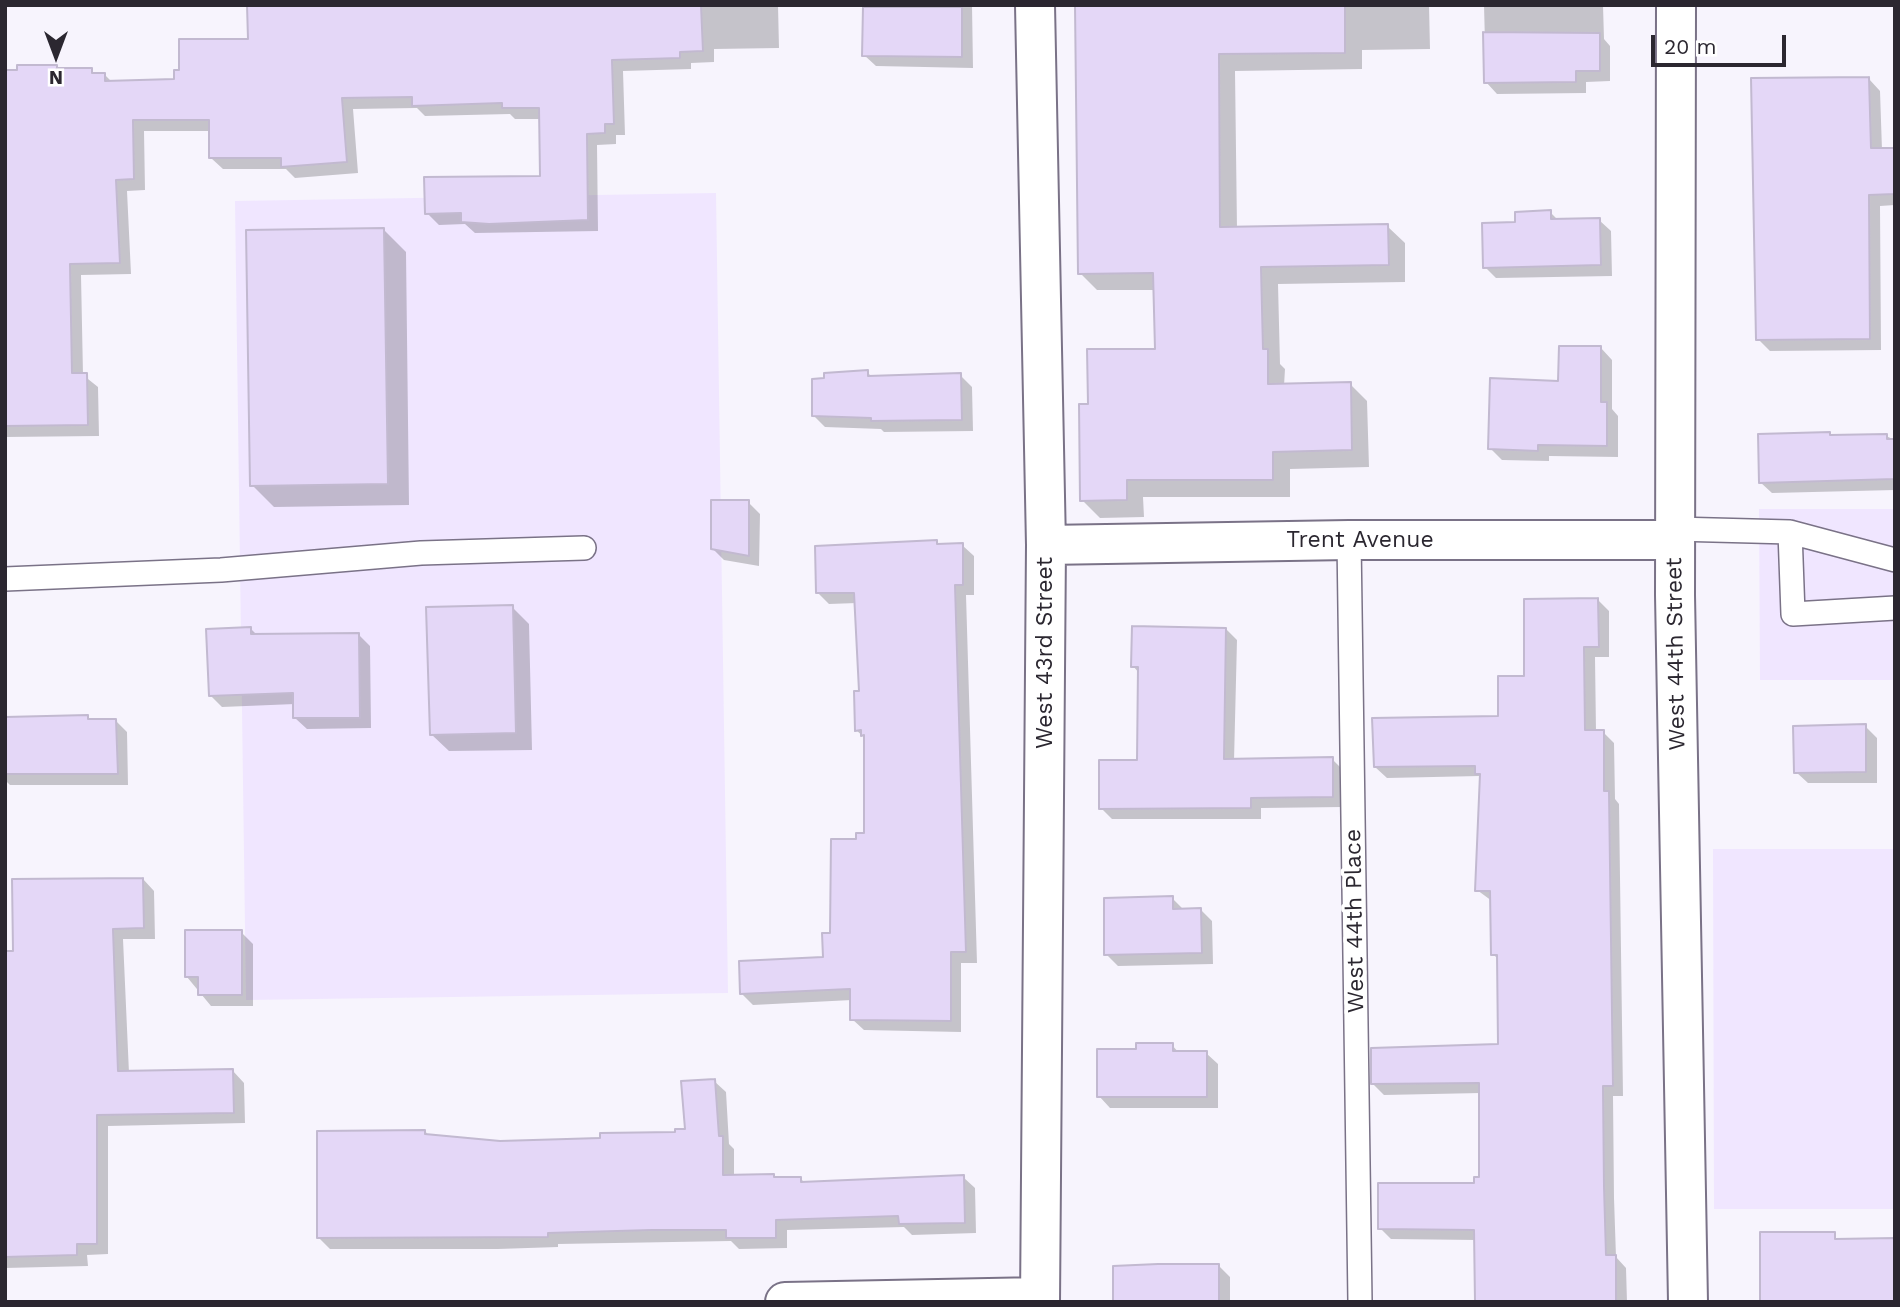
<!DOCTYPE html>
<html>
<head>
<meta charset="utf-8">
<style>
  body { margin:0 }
  #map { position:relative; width:1900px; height:1307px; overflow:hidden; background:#f7f4fd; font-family:"Work Sans",sans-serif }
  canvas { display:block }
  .frame { position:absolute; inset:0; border:7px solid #2b2730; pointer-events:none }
  .north { position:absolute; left:21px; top:21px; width:70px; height:70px; -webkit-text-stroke:5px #fff; paint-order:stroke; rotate:180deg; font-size:19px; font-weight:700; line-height:28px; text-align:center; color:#2b2730 }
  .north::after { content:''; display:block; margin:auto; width:24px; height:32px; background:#2b2730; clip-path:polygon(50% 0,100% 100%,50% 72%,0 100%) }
  .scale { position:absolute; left:1651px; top:35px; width:135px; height:32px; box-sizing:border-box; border:4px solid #2b2730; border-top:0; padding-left:9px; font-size:21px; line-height:24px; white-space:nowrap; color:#2b2730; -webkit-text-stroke:5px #fff; paint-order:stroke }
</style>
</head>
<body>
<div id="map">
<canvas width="1900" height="1307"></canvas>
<div class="frame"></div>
<div class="north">N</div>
<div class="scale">20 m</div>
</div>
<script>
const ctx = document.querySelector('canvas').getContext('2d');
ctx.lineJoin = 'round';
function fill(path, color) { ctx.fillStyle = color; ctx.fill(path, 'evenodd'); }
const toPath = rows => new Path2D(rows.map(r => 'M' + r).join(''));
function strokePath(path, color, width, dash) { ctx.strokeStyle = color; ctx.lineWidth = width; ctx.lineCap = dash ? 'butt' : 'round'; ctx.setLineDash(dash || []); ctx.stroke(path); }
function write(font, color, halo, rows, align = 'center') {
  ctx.font = font + ' "Work Sans",sans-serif'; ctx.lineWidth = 7; ctx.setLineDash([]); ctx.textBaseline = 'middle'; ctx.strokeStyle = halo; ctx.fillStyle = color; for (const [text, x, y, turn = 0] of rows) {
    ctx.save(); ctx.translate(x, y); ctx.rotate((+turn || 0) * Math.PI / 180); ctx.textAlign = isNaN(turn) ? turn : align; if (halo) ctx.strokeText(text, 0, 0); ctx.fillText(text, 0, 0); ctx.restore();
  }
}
const built = toPath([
  [716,193,728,993,246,1000,235,201],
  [1759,509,1895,509,1895,680,1760,680],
  [1713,849,1895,849,1895,1209,1714,1209]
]);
const shadow = toPath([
  [249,5,778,5,779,48,714,49,714,62,691,63,691,69,623,71,625,135,616,135,616,144,597,145,598,231,475,233,465,224,439,225,427,213,542,178,541,119,515,119,510,114,425,116,417,108,353,109,358,173,295,178,286,169,223,169,211,158,211,131,144,131,145,190,127,191,131,274,81,275,83,375,98,387,99,436,5,437,5,72,56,66,60,70,91,70,96,75,105,75,112,82,175,81,181,72,250,40],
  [873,5,972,5,973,68,876,66,864,55],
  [1077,5,1429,5,1430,49,1362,50,1362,69,1235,71,1237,229,1387,226,1405,243,1405,282,1278,284,1280,364,1285,369,1284,386,1350,384,1367,401,1369,467,1290,469,1290,497,1143,497,1144,517,1100,518,1082,500,1089,406,1157,351,1155,290,1097,290,1080,273],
  [1484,5,1603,5,1604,39,1610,46,1610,81,1586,82,1586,93,1497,94,1486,82],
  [1869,79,1880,91,1882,150,1895,150,1895,205,1880,206,1881,350,1770,351,1758,339],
  [1550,212,1559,221,1599,220,1611,231,1612,276,1496,278,1485,267,1516,223],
  [384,230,406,252,409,505,274,507,252,485],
  [1601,348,1612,360,1612,409,1618,416,1618,457,1549,456,1549,461,1502,460,1490,448],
  [867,372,872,377,960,375,972,387,973,431,884,432,881,429,825,427,814,416],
  [1886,436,1895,440,1895,490,1772,493,1760,482],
  [748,502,760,514,759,566,724,560,712,548],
  [891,542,962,545,974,556,974,595,966,595,977,963,961,963,961,1032,864,1030,852,1019,852,1000,753,1005,742,994,825,959,858,841,866,835,866,739,856,730,861,693,857,603,829,604,818,593],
  [1598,600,1609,611,1609,657,1595,657,1596,732,1603,732,1614,743,1615,799,1619,804,1623,1096,1613,1096,1614,1198,1616,1257,1626,1268,1627,1302,1477,1302,1476,1240,1391,1239,1380,1228,1476,1184,1481,1178,1481,1093,1384,1095,1373,1084,1500,1046,1499,960,1493,954,1492,901,1477,890,1480,776,1387,778,1375,767,1500,718,1526,677],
  [512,607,529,624,532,750,449,751,431,734],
  [250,628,258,636,359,635,370,646,371,728,307,729,295,718,295,704,222,707,210,695],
  [1226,629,1237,640,1234,761,1332,759,1343,770,1343,807,1261,808,1261,819,1112,819,1101,808,1138,762,1139,673,1133,666],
  [87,717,91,721,116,721,127,732,128,785,10,785,5,780,5,719],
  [1865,726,1877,738,1877,783,1808,783,1796,772],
  [143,879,154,891,155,939,123,939,129,1073,233,1071,244,1083,245,1123,108,1126,108,1254,87,1255,88,1266,5,1268,5,953,14,953],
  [1172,898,1184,910,1201,910,1212,921,1213,964,1118,966,1106,954],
  [241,932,253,944,253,1006,211,1006,187,977],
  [1172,1045,1179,1053,1206,1053,1218,1064,1218,1108,1110,1108,1099,1096,1138,1051],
  [714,1081,726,1092,729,1144,734,1149,734,1177,801,1179,805,1183,963,1177,975,1188,976,1233,912,1235,904,1227,787,1230,787,1248,739,1249,731,1241,558,1244,558,1247,498,1249,330,1249,319,1238,425,1131,429,1136,500,1143,677,1133,687,1131],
  [1218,1265,1230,1277,1230,1302,1115,1302]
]);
const building = toPath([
  [247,5,701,5,703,51,680,52,680,58,612,60,614,124,605,124,605,133,587,134,588,220,489,224,461,222,461,213,425,214,424,177,540,176,539,108,502,108,502,103,412,106,412,97,342,98,347,162,281,167,281,158,209,158,209,120,133,120,134,179,116,180,120,263,70,264,72,373,87,373,88,425,5,426,5,70,17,70,17,65,57,65,57,68,92,68,92,73,105,73,105,81,174,79,174,70,179,70,179,39,248,39,247,5],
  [1075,5,1345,5,1345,53,1219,54,1220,227,1388,224,1389,265,1261,267,1263,349,1268,349,1268,384,1351,382,1352,450,1273,452,1273,480,1127,480,1127,500,1080,501,1079,404,1088,404,1087,349,1155,349,1153,273,1078,274,1075,5],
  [863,7,962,7,962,57,862,56,863,7],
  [1483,32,1600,33,1600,71,1576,71,1576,82,1484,83,1483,32],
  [1869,77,1871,148,1895,148,1895,194,1869,195,1870,339,1756,340,1751,78,1869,77],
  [1551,210,1551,219,1600,218,1601,265,1483,268,1482,223,1515,222,1515,212,1551,210],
  [384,228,388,484,250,486,246,230,384,228],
  [1559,346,1601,346,1601,402,1607,402,1607,446,1538,445,1538,451,1488,449,1490,378,1558,381,1559,346],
  [868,370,868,376,961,373,962,420,871,421,871,418,812,416,812,379,824,378,824,373,868,370],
  [1830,432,1830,435,1887,434,1887,439,1895,439,1895,479,1759,483,1758,434,1830,432],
  [711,500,749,500,749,556,711,549,711,500],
  [937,540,937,544,963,543,963,585,955,585,966,952,951,952,951,1021,850,1020,850,989,740,994,739,961,823,957,822,933,830,933,831,839,856,839,856,833,864,833,864,735,861,736,861,730,855,731,854,691,859,691,854,593,816,593,815,546,937,540],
  [1598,598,1599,647,1584,647,1585,730,1604,730,1604,791,1609,791,1613,1086,1603,1086,1604,1186,1606,1255,1616,1255,1616,1302,1475,1302,1474,1230,1378,1229,1378,1183,1474,1183,1474,1177,1479,1177,1479,1083,1371,1084,1371,1048,1498,1044,1497,955,1491,955,1490,891,1475,891,1480,774,1475,774,1475,766,1374,767,1372,718,1498,716,1498,676,1524,676,1524,599,1598,598],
  [513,605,516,733,430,735,426,607,513,605],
  [1132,626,1226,628,1224,759,1333,757,1333,797,1251,798,1251,808,1099,809,1099,760,1137,760,1138,667,1131,667,1132,626],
  [251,627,251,634,359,633,360,718,293,718,293,693,209,696,206,629,251,627],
  [88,715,88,719,116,719,118,774,5,774,5,717,88,715],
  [1866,724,1866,772,1794,773,1793,726,1866,724],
  [143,878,144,928,113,929,118,1071,233,1069,234,1113,97,1115,97,1244,77,1244,77,1255,5,1257,5,951,13,951,12,879,143,878],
  [1173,896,1173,909,1201,908,1202,953,1104,955,1104,898,1173,896],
  [185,930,242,930,242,995,198,995,198,977,185,977,185,930],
  [1136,1043,1173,1043,1173,1051,1207,1051,1207,1097,1097,1097,1097,1049,1136,1049,1136,1043],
  [715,1079,719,1136,723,1136,723,1175,774,1174,774,1177,801,1177,801,1182,964,1175,965,1223,899,1224,898,1216,776,1220,776,1238,726,1238,726,1230,652,1230,548,1233,548,1237,317,1238,317,1131,425,1130,425,1134,500,1141,600,1138,600,1133,675,1132,675,1129,685,1129,681,1081,715,1079],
  [1760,1232,1835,1232,1835,1239,1895,1238,1895,1302,1760,1302,1760,1232],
  [1158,1264,1219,1264,1219,1302,1113,1302,1113,1266,1158,1264]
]);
const lane = toPath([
  [1675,529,1790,532,1895,560],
  [1790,532,1793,614,1895,608],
  [1349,540,1360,1302],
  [5,579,221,570,421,553,584,548]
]);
const street = toPath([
  [1035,5,1046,545,1040,1302],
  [1676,5,1675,595,1688,1302],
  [1046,545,1349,540,1675,540],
  [785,1302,1040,1297]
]);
const streetNames = [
  ["Trent Avenue",1360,540],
  ["West 43rd Street",1045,653,-90],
  ["West 44th Street",1676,654,-91],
  ["West 44th Place",1355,921,-91]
];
fill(built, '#f0e6ff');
fill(shadow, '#0003');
fill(building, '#e4d7f7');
strokePath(building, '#c2b9d0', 2);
strokePath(lane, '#7a7287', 26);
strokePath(street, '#7a7287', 42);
strokePath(lane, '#fff', 23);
strokePath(street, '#fff', 38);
write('23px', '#2b2730', '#fff', streetNames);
</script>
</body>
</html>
